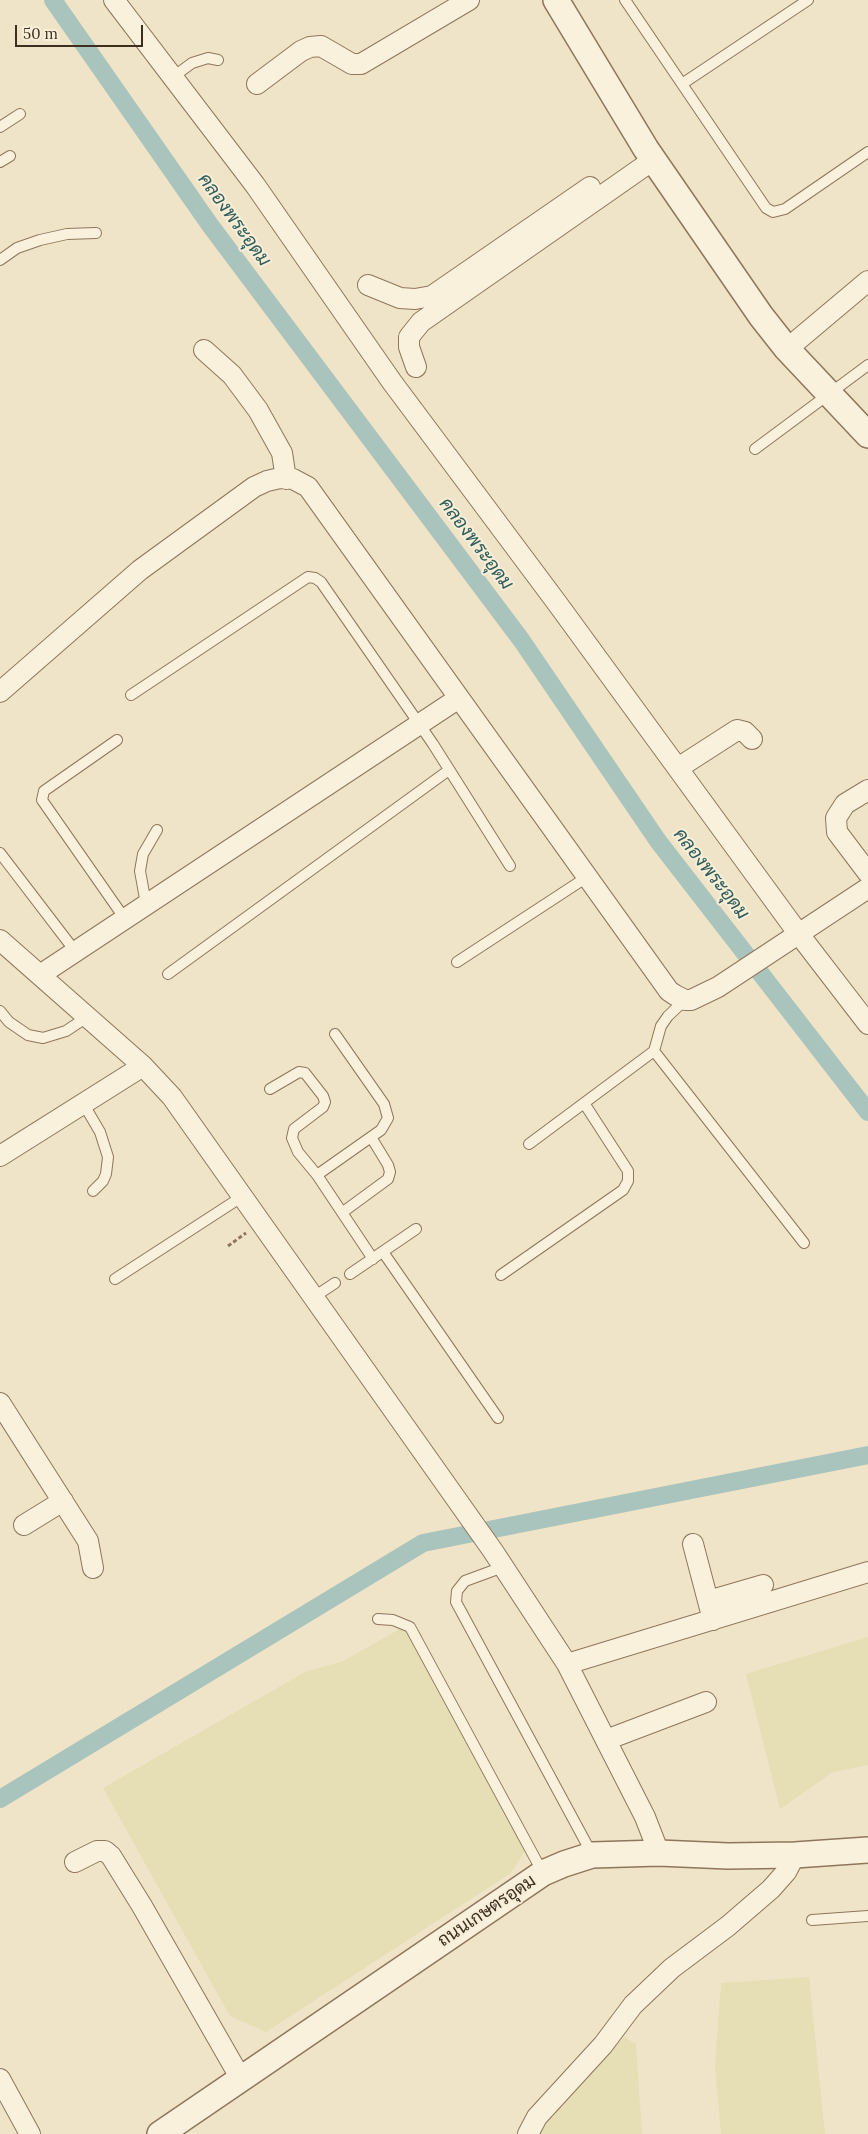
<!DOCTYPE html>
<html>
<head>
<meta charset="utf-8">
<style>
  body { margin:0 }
  #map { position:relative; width:868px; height:2134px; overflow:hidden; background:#f0e4c8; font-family:Lora,serif }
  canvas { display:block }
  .scale { position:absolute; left:15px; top:25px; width:128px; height:22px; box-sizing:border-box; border:2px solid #3d2e20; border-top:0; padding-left:6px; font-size:15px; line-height:18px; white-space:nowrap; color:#3d2e20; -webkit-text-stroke:4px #f7eed8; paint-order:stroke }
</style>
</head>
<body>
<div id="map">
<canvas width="868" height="2134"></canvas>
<div class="scale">50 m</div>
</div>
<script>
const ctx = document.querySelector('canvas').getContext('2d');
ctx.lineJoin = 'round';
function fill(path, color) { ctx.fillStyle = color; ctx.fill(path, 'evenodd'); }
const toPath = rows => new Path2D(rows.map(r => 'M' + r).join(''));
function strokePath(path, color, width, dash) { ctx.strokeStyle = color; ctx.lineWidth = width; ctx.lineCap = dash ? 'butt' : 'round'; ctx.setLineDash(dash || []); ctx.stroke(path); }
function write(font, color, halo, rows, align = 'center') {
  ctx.font = font + ' Lora,Sarabun,serif'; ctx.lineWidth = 4; ctx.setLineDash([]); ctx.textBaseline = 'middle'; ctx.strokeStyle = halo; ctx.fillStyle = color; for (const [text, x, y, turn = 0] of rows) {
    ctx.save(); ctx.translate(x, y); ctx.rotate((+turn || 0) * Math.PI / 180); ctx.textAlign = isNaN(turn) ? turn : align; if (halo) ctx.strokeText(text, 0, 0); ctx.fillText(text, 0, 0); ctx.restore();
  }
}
const farmland = toPath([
  [405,1626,528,1846,511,1873,266,2032,230,2016,103,1788,305,1672,343,1661],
  [868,1637,868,1765,833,1772,780,1809,746,1674],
  [809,1977,825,2134,721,2134,715,2065,721,1983],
  [624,2037,636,2044,642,2134,531,2134]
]);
const canal = toPath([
  [53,0,210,225,522,641,658,841,868,1112],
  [0,1799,423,1543,868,1455]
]);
const path = toPath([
  [228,1246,246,1233]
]);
const service = toPath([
  [625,0,766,208,773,212,785,209,868,152],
  [173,77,192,63,208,58,218,60],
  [682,84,808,0],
  [0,127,20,114],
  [0,162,10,156],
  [0,260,17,248,40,240,67,234,96,233],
  [755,449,868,365],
  [131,695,308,577,315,578,321,582,433,744,510,866],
  [117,740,44,791,42,800,125,919],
  [0,853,75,951],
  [146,904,140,871,143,854,157,830],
  [457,962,587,877],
  [168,974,449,770],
  [685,1000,668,1016,661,1026,654,1051,804,1243],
  [0,1011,9,1022,28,1035,43,1038,66,1031,87,1017],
  [335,1034,384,1104,388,1118,381,1130,317,1175,373,1259],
  [270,1089,299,1072,305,1073,323,1096,325,1102,323,1107,294,1129,292,1138,298,1152,317,1175],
  [83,1103,100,1132,108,1157,106,1174,103,1181,93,1191],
  [529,1144,654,1051],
  [343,1212,388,1179,390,1172,388,1165,371,1137],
  [383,1252,498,1418],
  [350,1274,416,1229],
  [501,1275,623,1190,628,1181,628,1171,584,1103],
  [115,1279,243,1196],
  [314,1297,335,1283],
  [503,1567,465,1581,457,1591,456,1602,592,1854],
  [378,1619,393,1620,410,1627,543,1873],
  [812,1920,868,1916]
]);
const minor = toPath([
  [114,0,255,185,392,382,557,603,798,933,868,1024],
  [257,84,301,51,310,47,321,46,352,64,361,64,469,0],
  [368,285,400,298,415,299,432,296,590,187],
  [787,349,868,281],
  [204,350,232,375,258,410,282,453,286,479],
  [416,367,409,347,409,337,421,322,653,160],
  [0,692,140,570,254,487,267,481,280,478,293,479,308,487,669,991,675,995,685,1000,691,1000,718,987,868,888],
  [678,768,737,730,745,732,752,739],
  [868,790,845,804,836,818,837,832,868,873],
  [0,940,143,1066,172,1097,493,1551,567,1664,645,1817,659,1853],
  [40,975,459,698],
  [0,1156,143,1066],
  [0,1403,88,1541,93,1568],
  [24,1525,63,1501],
  [693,1544,713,1620],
  [708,1601,763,1585],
  [567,1664,868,1572],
  [606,1740,706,1702],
  [75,1862,97,1851,105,1851,111,1856,142,1906,241,2079],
  [0,2079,30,2134],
  [528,2134,537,2117,603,2045,633,2005,672,1968,728,1926,771,1889,786,1872,795,1855]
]);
const tertiary = toPath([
  [556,0,646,149,761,316,787,349,868,435],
  [160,2134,543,1873,564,1864,592,1855,659,1853,728,1856,795,1855,868,1850]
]);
const streetNames = [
  ["ถนนเกษตรอุดม",487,1911,-34]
];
const waterNames = [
  ["คลองพระอุดม",234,220,54],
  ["คลองพระอุดม",476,544,53],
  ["คลองพระอุดม",711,874,52]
];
fill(farmland, '#e6deb5');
strokePath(canal, '#a9c4bc', 18);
strokePath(service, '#8d765c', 12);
strokePath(minor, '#8d765c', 22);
strokePath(tertiary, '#8d765c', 28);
strokePath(path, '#8d765c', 3, [4, 2.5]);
strokePath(service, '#faf1dc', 10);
strokePath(minor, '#faf1dc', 20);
strokePath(tertiary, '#faf1dc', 25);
write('18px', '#3d2e20', '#f7eed8', streetNames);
write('italic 19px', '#2f5d5a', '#f7eed8', waterNames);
</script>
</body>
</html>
